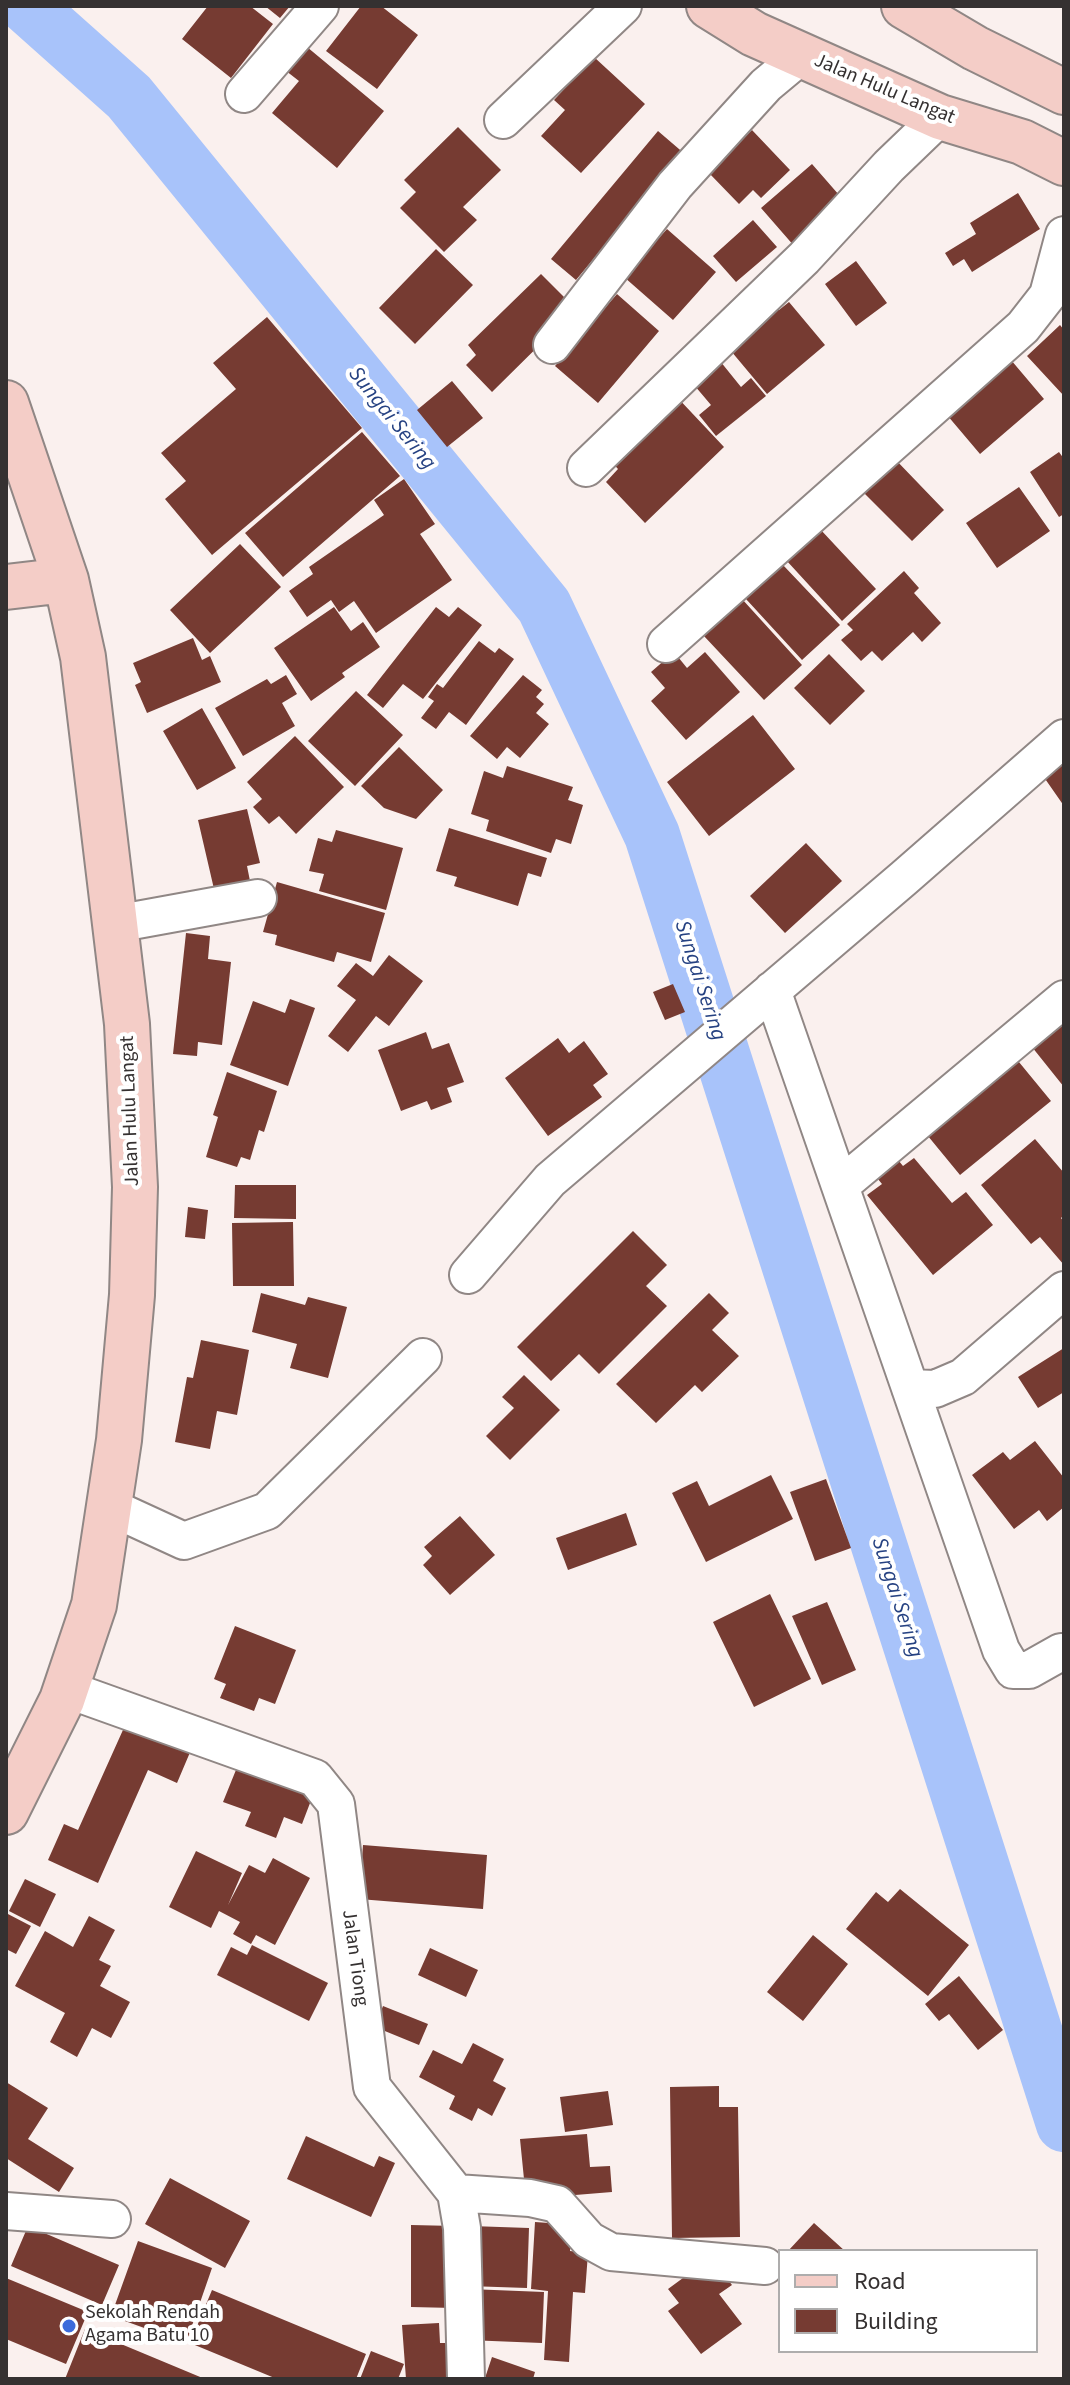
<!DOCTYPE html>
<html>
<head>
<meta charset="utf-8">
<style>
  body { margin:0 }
  #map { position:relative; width:1070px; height:2385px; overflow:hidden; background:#faf0ee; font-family:"Source Sans 3",sans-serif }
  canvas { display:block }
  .frame { position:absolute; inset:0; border:8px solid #353131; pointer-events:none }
  .legend { position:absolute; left:778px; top:2249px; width:260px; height:104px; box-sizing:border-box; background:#fff; border:2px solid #aeadad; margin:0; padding:10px 14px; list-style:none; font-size:24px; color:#353131 }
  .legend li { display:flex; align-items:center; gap:16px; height:40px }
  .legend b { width:40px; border:2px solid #aeadad }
</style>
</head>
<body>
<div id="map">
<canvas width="1070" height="2385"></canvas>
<div class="frame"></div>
<ul class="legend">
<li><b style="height:10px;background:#f4cdc7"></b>Road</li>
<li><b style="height:22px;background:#763b32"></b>Building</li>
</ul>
</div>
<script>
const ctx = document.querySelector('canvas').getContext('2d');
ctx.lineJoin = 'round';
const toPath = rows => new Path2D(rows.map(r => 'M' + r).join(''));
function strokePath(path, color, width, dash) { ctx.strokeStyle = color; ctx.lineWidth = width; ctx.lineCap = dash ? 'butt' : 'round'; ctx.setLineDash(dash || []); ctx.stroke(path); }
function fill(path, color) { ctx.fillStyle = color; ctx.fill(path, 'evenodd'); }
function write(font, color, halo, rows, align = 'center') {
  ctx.font = font + ' "Source Sans 3",sans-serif'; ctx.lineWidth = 8; ctx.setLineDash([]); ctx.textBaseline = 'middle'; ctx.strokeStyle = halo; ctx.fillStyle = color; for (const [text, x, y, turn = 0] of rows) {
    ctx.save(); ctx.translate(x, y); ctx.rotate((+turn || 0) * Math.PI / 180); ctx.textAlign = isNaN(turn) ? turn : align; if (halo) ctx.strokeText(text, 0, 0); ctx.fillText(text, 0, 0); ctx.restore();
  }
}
const river = toPath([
  [27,6,129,97,544,606,652,835,1064,2124]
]);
const building = toPath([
  [208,6,250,6,273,24,231,78,182,39],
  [265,6,290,6,280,18],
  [361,6,381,6,418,35,377,89,326,51],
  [301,42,384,111,337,168,272,113,299,81,281,67],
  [594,57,645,104,581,173,541,136,565,110,554,100],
  [458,127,501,170,463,207,477,220,444,252,400,208,416,192,404,180],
  [752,130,790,170,761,198,753,190,739,204,708,172],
  [658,131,693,161,624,222,576,280,551,259],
  [812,164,846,203,795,247,761,208],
  [1018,193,1040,229,972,272,964,259,953,266,945,253,976,234,970,223],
  [753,220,777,247,736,282,713,256],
  [667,229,716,272,673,320,624,277],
  [436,249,473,285,415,344,379,308],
  [856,261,887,303,856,326,825,284],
  [541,274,576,309,492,392,466,365,476,355,468,345],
  [617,294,659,331,598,403,555,366],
  [771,300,779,310,789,302,825,345,767,394,731,351],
  [267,317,362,428,212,555,165,499,186,481,161,453,236,389,213,363],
  [1060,325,1064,330,1064,396,1027,356],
  [716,356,741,387,751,378,766,396,716,436,699,415,711,405,689,379],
  [1011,360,1044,399,980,454,947,415],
  [452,381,483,418,447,447,417,410],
  [675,395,724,447,645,523,606,482,618,469,608,458],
  [362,432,400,476,283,577,245,533],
  [1059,452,1064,459,1064,514,1059,517,1030,472],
  [893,457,944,510,912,541,860,489],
  [404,479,435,524,420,534,452,580,376,633,354,601,339,612,331,600,307,617,289,591,313,574,309,567,384,515,374,500],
  [1019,487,1050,531,997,568,966,523],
  [820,529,876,589,842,621,786,560],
  [240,544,281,587,210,653,170,610],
  [783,565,840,625,802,660,746,599],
  [904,571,919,588,914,593,941,623,922,642,913,632,882,661,872,651,861,661,841,640,853,630,847,624],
  [742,599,802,665,764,700,703,635],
  [334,607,351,631,363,622,380,647,342,673,345,677,311,701,274,648],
  [436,607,449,617,458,607,482,625,423,699,403,684,383,708,367,695],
  [193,638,202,660,210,656,221,682,147,713,135,685,141,682,133,663],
  [479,641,495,653,499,648,514,659,466,725,449,712,436,729,421,718,434,701,428,697,437,684,443,688],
  [674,652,687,668,705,652,740,692,686,740,651,701,665,688,651,672],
  [829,654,865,691,830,725,794,688],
  [286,675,297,694,282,703,295,726,243,756,215,708,267,679,271,684],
  [523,675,542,690,536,697,544,704,536,713,549,724,520,758,507,747,497,759,470,736],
  [356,691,403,735,355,786,308,741],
  [202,708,236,768,197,790,163,731],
  [753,715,795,769,709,836,667,782],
  [295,736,344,787,296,834,279,816,269,824,253,807,262,799,247,782],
  [399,747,443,790,416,819,384,808,361,786],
  [1064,757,1064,806,1041,773],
  [507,766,573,787,568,800,583,805,571,844,556,839,551,853,486,831,489,820,471,814,484,771,503,778],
  [247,809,260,863,247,866,250,881,214,889,198,820],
  [449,828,547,858,541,877,528,873,518,906,454,886,457,877,436,871],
  [336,830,403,848,386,910,319,891,324,874,309,871,318,838,332,842],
  [806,843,842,881,785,933,750,896],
  [277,882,385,913,371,962,337,952,334,962,275,945,277,935,263,932],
  [186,933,210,936,208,959,231,962,222,1045,198,1042,197,1056,173,1054],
  [389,955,423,981,389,1026,376,1016,348,1052,328,1036,356,1000,337,986,356,963,373,976],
  [673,984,685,1012,665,1020,653,992],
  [290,999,315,1008,288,1086,230,1065,253,1001,285,1013],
  [1058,1018,1064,1025,1064,1087,1028,1042],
  [426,1032,432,1049,449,1043,464,1082,447,1088,452,1102,431,1110,427,1101,401,1111,378,1050],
  [558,1038,569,1053,584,1041,608,1074,593,1085,602,1097,548,1136,505,1078],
  [1014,1056,1051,1101,960,1175,923,1130],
  [227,1072,277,1091,264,1132,259,1130,250,1160,241,1157,237,1167,206,1157,218,1117,213,1115],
  [1035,1139,1064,1173,1064,1215,1061,1218,1064,1222,1064,1265,1040,1237,1031,1244,981,1185],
  [894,1155,903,1166,914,1158,952,1203,966,1192,993,1225,933,1275,867,1195,882,1184,873,1173],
  [235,1185,296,1185,296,1219,234,1218],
  [188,1207,208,1210,205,1239,185,1237],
  [293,1222,294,1286,233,1286,232,1223],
  [633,1231,667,1265,646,1286,667,1306,599,1374,579,1354,551,1381,517,1347],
  [261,1293,305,1305,308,1297,347,1307,328,1378,290,1368,297,1344,252,1332],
  [709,1293,729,1313,712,1330,739,1356,702,1392,695,1385,656,1423,616,1384],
  [201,1340,249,1350,237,1415,217,1411,210,1449,175,1442,187,1377,193,1378],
  [1064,1348,1064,1392,1038,1408,1018,1377],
  [524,1375,560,1410,510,1460,486,1436,514,1408,502,1397],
  [1035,1441,1064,1478,1064,1507,1047,1521,1039,1510,1014,1529,972,1475,1003,1452,1010,1460],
  [771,1475,793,1519,706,1562,672,1493,697,1481,709,1506],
  [826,1479,851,1548,815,1561,790,1492],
  [626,1513,637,1545,568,1570,556,1538],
  [460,1516,495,1555,450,1595,423,1565,432,1556,424,1547],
  [770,1594,811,1679,754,1707,713,1622],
  [827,1602,856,1670,822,1685,792,1616],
  [235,1626,296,1650,275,1704,259,1698,254,1711,220,1698,226,1684,214,1679],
  [127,1721,191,1750,177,1783,148,1770,98,1883,48,1860,64,1824,78,1830],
  [240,1760,315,1790,302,1824,284,1817,276,1838,245,1826,251,1812,223,1802],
  [363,1845,487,1855,483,1909,359,1899],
  [196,1851,242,1873,228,1905,249,1865,265,1873,273,1858,310,1878,275,1945,256,1935,251,1944,233,1934,240,1922,219,1911,211,1928,169,1907],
  [25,1879,56,1894,40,1927,9,1911],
  [900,1889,969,1945,928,1996,846,1929,876,1892,888,1902],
  [6,1913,31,1926,16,1954,6,1949],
  [89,1916,115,1930,99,1960,111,1966,100,1986,130,2002,111,2038,92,2028,77,2057,50,2042,65,2013,15,1986,45,1931,73,1947],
  [813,1935,848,1964,803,2021,767,1992],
  [252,1945,328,1983,309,2021,217,1975,231,1947,247,1955],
  [430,1948,478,1970,466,1997,418,1975],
  [959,1976,1003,2030,978,2050,949,2014,939,2021,925,2004],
  [383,2006,428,2024,419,2045,375,2027],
  [473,2043,504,2059,493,2081,506,2088,492,2116,478,2108,472,2121,449,2109,455,2096,419,2077,433,2050,462,2064],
  [6,2082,48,2108,28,2139,74,2168,59,2192,6,2158],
  [719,2086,719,2107,738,2107,740,2237,672,2238,670,2087],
  [608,2091,613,2125,565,2132,560,2097],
  [587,2134,590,2167,610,2166,612,2192,563,2196,562,2186,525,2189,520,2139],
  [306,2136,374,2167,379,2156,395,2163,371,2217,287,2179],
  [170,2178,250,2221,225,2268,145,2224],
  [535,2222,563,2224,571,2237,570,2251,588,2253,585,2293,573,2292,569,2362,544,2360,548,2291,531,2289],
  [814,2223,845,2251,788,2251],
  [411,2225,455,2226,454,2308,411,2307],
  [28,2226,119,2265,102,2305,11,2266],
  [471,2226,529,2228,527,2288,468,2286],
  [138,2241,212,2268,186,2343,111,2316],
  [698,2267,718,2267,732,2285,719,2294,742,2324,701,2354,668,2311,679,2303,668,2289],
  [6,2278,88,2312,66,2364,6,2339],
  [469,2289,544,2292,542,2343,467,2340],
  [212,2290,366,2354,356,2379,277,2379,190,2343],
  [439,2323,440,2343,450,2343,453,2379,406,2379,402,2325],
  [85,2329,205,2379,65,2379],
  [371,2351,404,2364,398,2379,360,2379],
  [492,2357,535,2372,533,2379,475,2379,477,2375,485,2378]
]);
const street = toPath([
  [244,94,320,6],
  [503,120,623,6],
  [552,345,675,185,766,85,802,55],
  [586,468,804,258,889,166,940,117],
  [666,644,1023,327,1048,295,1064,235],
  [115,924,258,898],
  [772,990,1001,1650,1013,1670,1029,1670,1061,1652],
  [840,1186,1064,999],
  [468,1275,550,1180,904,878,1064,738],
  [910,1388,935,1389,963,1377,1064,1290],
  [110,1507,184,1541,267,1511,423,1357],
  [66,1689,315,1778,336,1804,372,2087,456,2193,462,2228,466,2379],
  [456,2193,530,2198,557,2204,589,2240,611,2252,765,2266],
  [6,2211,112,2219]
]);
const secondary = toPath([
  [709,6,754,34,940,117,1022,142,1064,163],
  [904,6,975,48,1064,92],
  [6,403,66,580,83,657,127,1024,135,1187,132,1295,119,1440,94,1605,62,1700,6,1812],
  [6,587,66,580]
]);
const markers = [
  [69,2326,8,"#3b6bdb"]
];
const streetNames = [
  ["Jalan Hulu Langat",884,90,23],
  ["Jalan Hulu Langat",131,1111,-92],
  ["Jalan Tiong",354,1958,82]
];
const poiNames = [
  ["Sekolah Rendah",85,2314],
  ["Agama Batu 10",85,2337]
];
const waterNames = [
  ["Sungai Sering",391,419,51],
  ["Sungai Sering",699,981,72],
  ["Sungai Sering",896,1598,72]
];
strokePath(river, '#a8c3fa', 56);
fill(building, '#763b32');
strokePath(street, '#908785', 40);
strokePath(secondary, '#908785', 48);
strokePath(street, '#fff', 36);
strokePath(secondary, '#f4cdc7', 44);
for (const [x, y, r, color] of markers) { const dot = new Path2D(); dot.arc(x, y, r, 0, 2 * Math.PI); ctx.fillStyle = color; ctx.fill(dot); strokePath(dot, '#fff', 3); }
write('20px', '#353131', '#fff', streetNames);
write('20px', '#353131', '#fff', poiNames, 'left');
write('italic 22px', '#264282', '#fff', waterNames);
</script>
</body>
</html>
